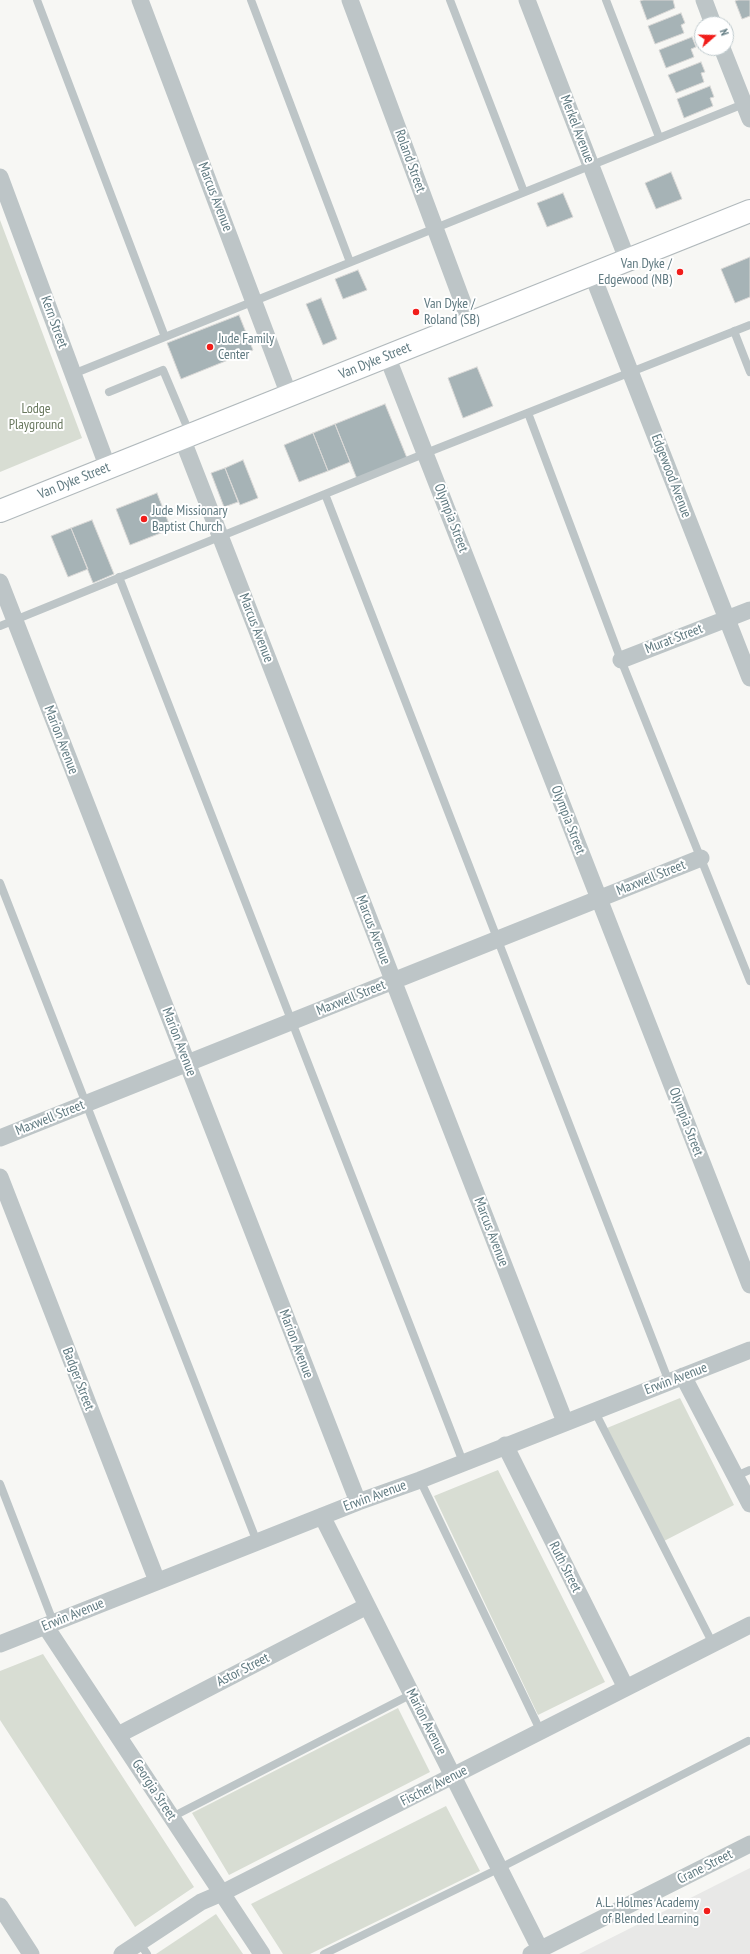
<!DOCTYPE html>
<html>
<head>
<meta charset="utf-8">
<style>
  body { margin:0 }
  #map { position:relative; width:750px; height:1954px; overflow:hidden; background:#f7f7f4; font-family:"PT Sans Narrow",sans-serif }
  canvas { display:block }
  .north { position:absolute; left:694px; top:16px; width:40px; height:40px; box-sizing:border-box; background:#fff; border:1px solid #bfcacd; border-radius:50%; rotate:70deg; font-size:11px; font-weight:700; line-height:16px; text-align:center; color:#607a81 }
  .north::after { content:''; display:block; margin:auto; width:14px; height:18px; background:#f11d1a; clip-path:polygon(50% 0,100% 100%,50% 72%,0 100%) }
</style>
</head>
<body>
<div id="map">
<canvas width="750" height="1954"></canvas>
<div class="north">N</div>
</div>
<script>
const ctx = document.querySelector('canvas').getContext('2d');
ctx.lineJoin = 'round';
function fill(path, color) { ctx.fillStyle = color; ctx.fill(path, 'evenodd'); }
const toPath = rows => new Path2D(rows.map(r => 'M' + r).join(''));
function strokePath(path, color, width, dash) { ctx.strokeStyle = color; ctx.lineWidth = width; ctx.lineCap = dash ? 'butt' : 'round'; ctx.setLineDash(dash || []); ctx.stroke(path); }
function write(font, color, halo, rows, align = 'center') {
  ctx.font = font + ' "PT Sans Narrow",sans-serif'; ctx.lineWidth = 4; ctx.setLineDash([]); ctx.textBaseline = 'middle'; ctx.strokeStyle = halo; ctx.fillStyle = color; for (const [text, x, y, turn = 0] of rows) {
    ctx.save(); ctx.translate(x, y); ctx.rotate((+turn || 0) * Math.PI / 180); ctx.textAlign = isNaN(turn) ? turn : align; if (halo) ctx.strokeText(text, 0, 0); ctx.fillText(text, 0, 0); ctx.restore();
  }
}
const built = toPath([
  [750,1868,750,1954,579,1954]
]);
const green = toPath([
  [0,220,82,438,0,472],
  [680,1398,734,1505,664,1541,607,1428],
  [498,1470,605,1682,538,1715,434,1496],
  [43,1654,194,1887,135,1927,0,1720,0,1671],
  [398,1708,430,1772,229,1875,192,1813],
  [446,1806,480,1871,310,1954,283,1954,251,1904],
  [216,1914,243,1954,156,1954]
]);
const building = toPath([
  [643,0,673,0,675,8,647,20,640,1,643,0],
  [738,0,750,0,750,16,742,19,735,1,738,0],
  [681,13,685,23,681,25,684,33,655,44,648,26,681,13],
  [692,37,696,47,691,49,694,57,666,68,659,50,692,37],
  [701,62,705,72,701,73,704,82,676,93,668,75,701,62],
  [710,86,714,97,710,98,713,106,684,118,677,99,710,86],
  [671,172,682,199,656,209,645,183,671,172],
  [563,193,573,217,547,227,537,203,563,193],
  [750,257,750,297,735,303,721,269,750,257],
  [358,270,367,290,343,299,335,279,358,270],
  [321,298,337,339,323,345,306,304,321,298],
  [239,315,253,350,181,379,167,343,239,315],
  [477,367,493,406,463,418,448,378,477,367],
  [385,404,407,458,357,479,335,424,385,404],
  [335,424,350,462,328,471,313,433,335,424],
  [313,433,328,471,299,482,284,445,313,433],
  [243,460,258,498,240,505,225,468,243,460],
  [225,468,238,502,224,507,211,473,225,468],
  [157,493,171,529,130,545,116,509,157,493],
  [92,520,114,574,93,583,71,528,92,520],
  [71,528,88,569,68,577,51,536,71,528]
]);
const service = toPath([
  [37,0,165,337],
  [251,0,350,262],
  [450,0,524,192],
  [606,0,659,137],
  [734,331,750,372],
  [73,374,746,103],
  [109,392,163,370,190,434],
  [528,413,621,660,750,981],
  [325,494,669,1382],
  [119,577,463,1462],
  [0,626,426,453,750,325],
  [0,883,257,1542],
  [594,1410,713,1644],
  [736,1476,750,1470],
  [420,1480,541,1732],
  [0,1484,54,1624],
  [172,1817,412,1694],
  [139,1942,147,1954],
  [324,1954,500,1868,748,1741]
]);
const minor = toPath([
  [140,0,289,395],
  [350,0,470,322],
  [527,0,627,259],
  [704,0,713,24],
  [722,48,750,119],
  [0,177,108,468],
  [592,274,750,678],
  [387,356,750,1285],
  [182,438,565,1422],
  [0,582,358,1502],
  [621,660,750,610],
  [0,1138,701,858],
  [0,1177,157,1581],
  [683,1376,750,1504],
  [505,1445,626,1688],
  [322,1516,540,1949],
  [46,1627,262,1954],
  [0,1644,358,1502,420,1480,750,1350],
  [118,1735,367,1606],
  [0,1906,31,1954],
  [122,1954,201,1902,222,1893,750,1625],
  [531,1954,750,1844]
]);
const primary = toPath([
  [0,511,750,211]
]);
const markers = [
  [680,272,4,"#f11d1a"],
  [416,312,4,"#f11d1a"],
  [210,347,4,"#f11d1a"],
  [144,519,4,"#f11d1a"],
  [707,1911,4,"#f11d1a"]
];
const streetNames = [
  ["Merkel Avenue",577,129,69],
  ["Roland Street",410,161,70],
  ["Marcus Avenue",215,197,69],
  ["Kern Street",54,322,70],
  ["Van Dyke Street",375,361,-22],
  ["Edgewood Avenue",671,476,69],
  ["Van Dyke Street",74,481,-22],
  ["Olympia Street",451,518,69],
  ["Marcus Avenue",256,628,69],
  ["Murat Street",674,639,-21],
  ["Marion Avenue",61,740,69],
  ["Olympia Street",568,820,69],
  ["Maxwell Street",651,878,-22],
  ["Marcus Avenue",373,930,69],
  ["Maxwell Street",351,998,-22],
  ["Marion Avenue",179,1042,69],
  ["Maxwell Street",50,1118,-22],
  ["Olympia Street",686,1122,69],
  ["Marcus Avenue",491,1232,69],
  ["Marion Avenue",296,1344,69],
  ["Badger Street",78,1379,69],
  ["Erwin Avenue",676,1379,-21],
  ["Erwin Avenue",375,1496,-20],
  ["Ruth Street",565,1567,63],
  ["Erwin Avenue",73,1615,-22],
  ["Astor Street",243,1670,-27],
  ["Marion Avenue",426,1722,63],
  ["Fischer Avenue",434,1786,-27],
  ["Georgia Street",154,1790,57],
  ["Crane Street",705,1867,-27]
];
const poiNames = [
  ["Van Dyke /",672,264,"right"],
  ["Edgewood (NB)",672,280,"right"],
  ["Van Dyke /",424,304],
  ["Roland (SB)",424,320],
  ["Jude Family",218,339],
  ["Center",218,355],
  ["Jude Missionary",152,511],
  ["Baptist Church",152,527],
  ["A.L. Holmes Academy",699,1903,"right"],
  ["of Blended Learning",699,1919,"right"]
];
const parkNames = [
  ["Lodge",36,409],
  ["Playground",36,425]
];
fill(built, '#e8e8e7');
fill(green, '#d8ddd3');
fill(building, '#a6b3b6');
strokePath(building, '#d9d8d6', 1);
strokePath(primary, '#b1b9bc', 24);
strokePath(service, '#bdc5c7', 8);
strokePath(minor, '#bdc5c7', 17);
strokePath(primary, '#fff', 22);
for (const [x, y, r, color] of markers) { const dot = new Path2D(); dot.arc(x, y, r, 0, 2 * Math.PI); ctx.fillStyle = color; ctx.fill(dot); strokePath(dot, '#fff', 1.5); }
write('14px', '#607a81', '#fff', streetNames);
write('14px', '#607a81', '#fff', poiNames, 'left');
write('14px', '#6a795f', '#fff', parkNames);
</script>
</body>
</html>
